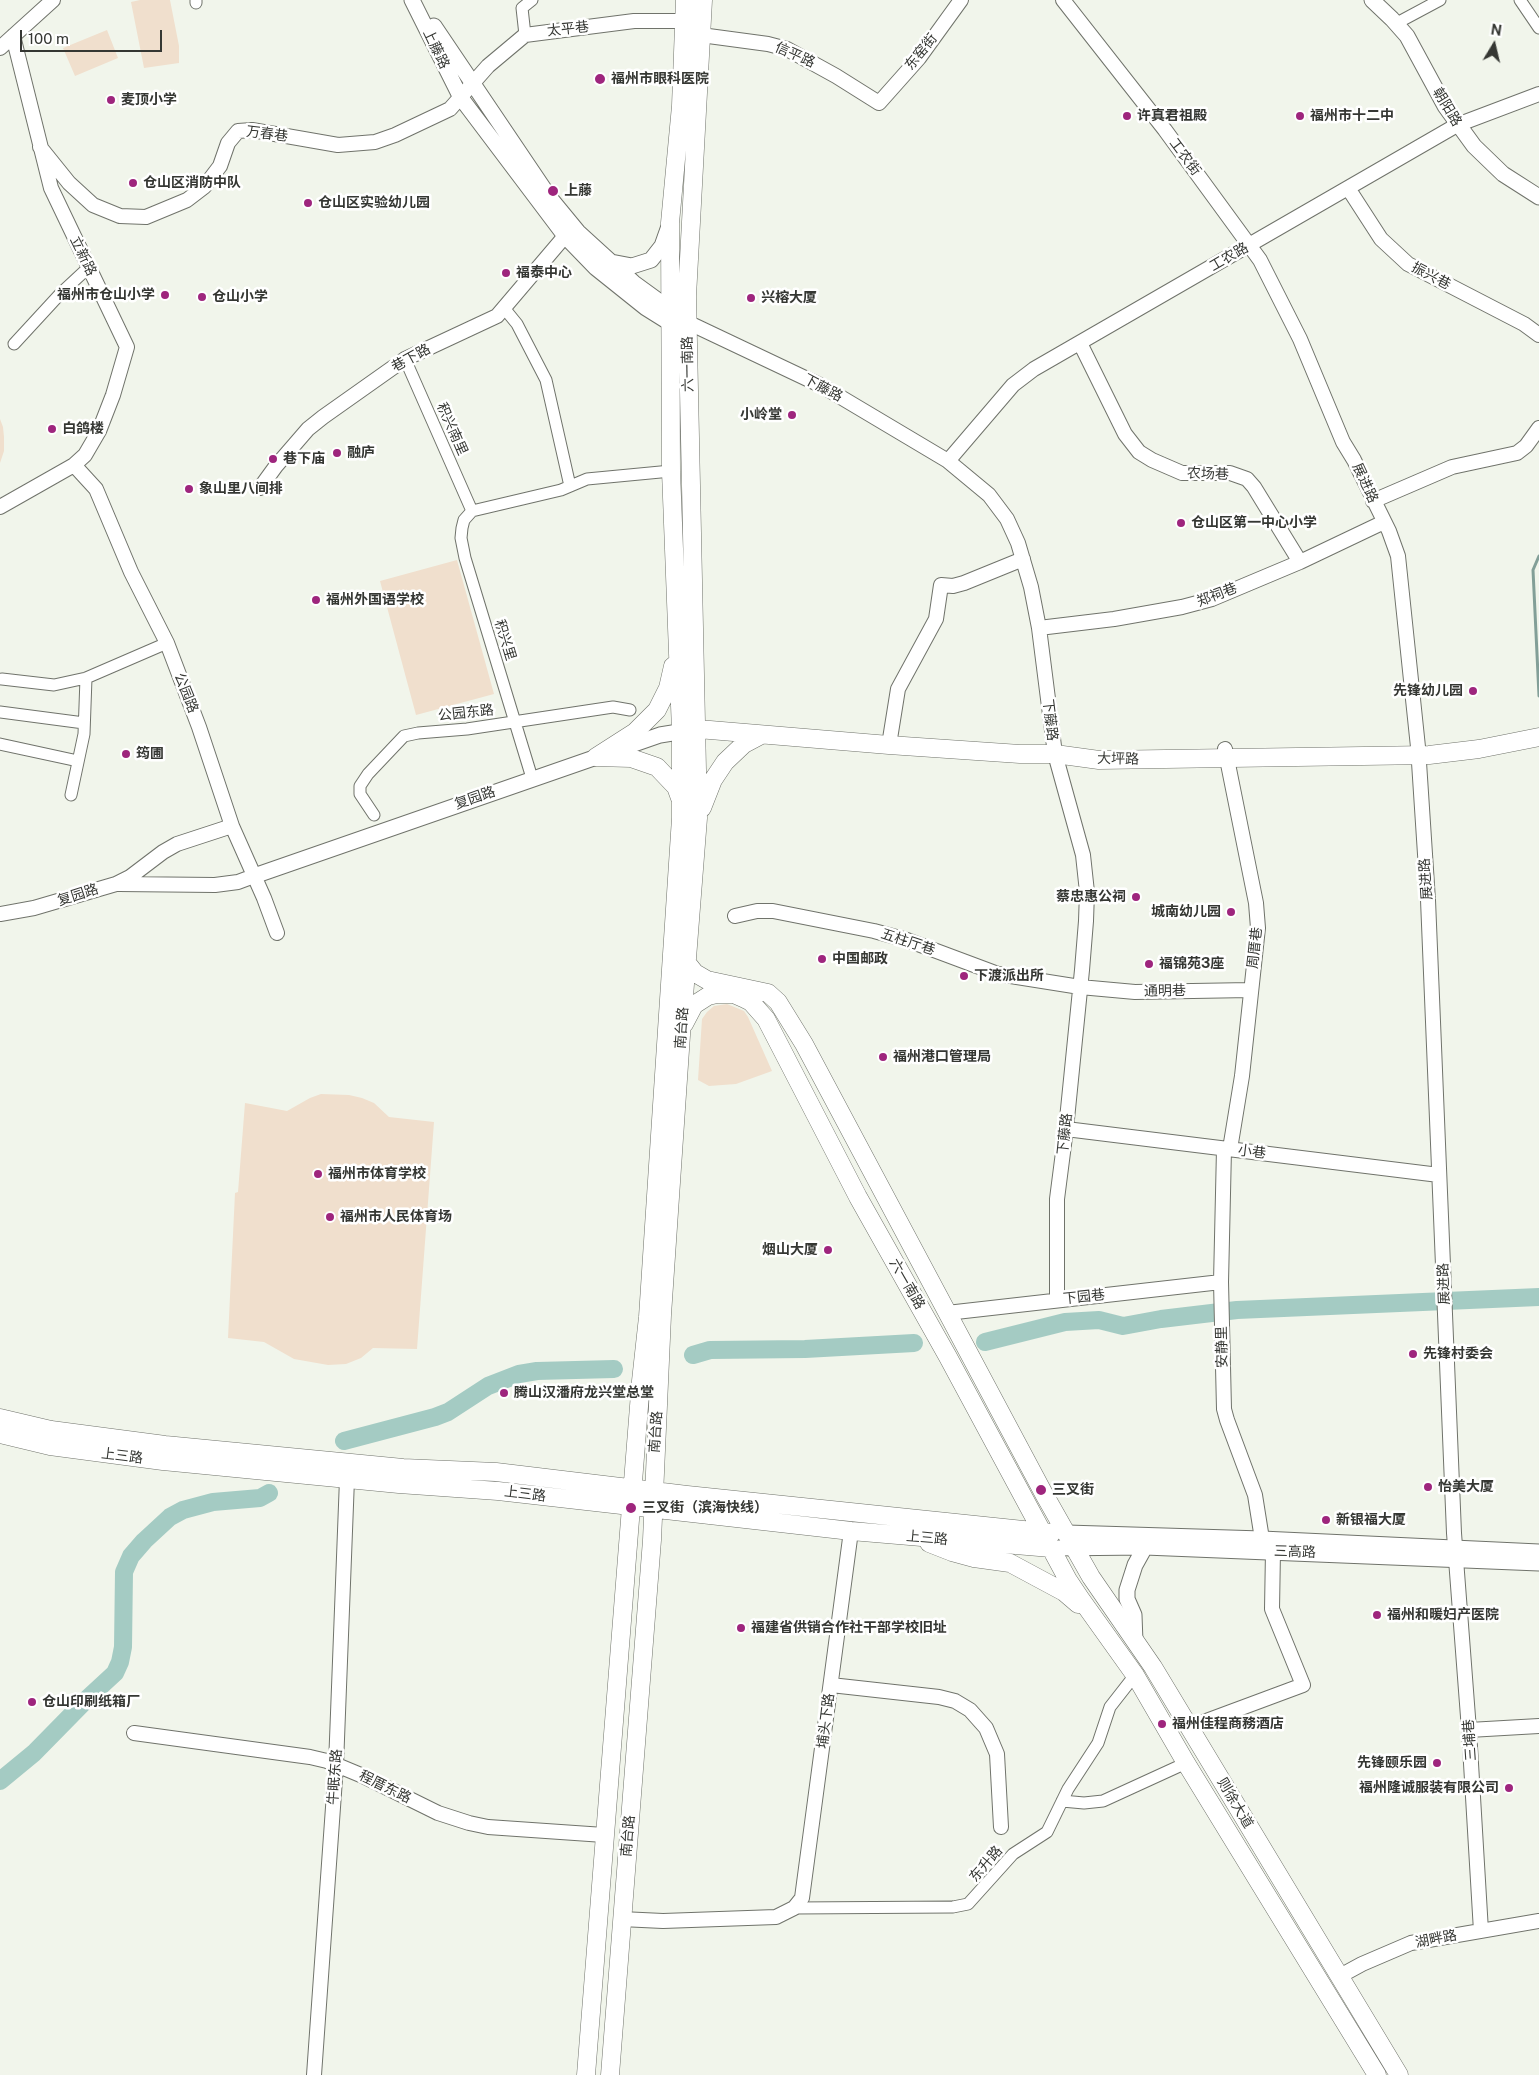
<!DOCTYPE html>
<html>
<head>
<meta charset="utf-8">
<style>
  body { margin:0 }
  #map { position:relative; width:1539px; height:2075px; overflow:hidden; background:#f1f5eb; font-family:"Public Sans",sans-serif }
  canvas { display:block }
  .north { position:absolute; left:1469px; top:20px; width:50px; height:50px; -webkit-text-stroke:4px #fff; paint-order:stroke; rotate:9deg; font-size:14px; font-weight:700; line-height:20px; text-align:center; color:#353733 }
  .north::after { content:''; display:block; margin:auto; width:18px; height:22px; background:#353733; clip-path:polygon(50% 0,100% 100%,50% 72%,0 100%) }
  .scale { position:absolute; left:20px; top:30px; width:142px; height:22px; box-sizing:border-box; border:2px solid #353733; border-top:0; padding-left:6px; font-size:15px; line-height:18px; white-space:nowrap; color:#353733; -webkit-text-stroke:4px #fff; paint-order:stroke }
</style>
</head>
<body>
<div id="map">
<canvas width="1539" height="2075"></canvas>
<div class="north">N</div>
<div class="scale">100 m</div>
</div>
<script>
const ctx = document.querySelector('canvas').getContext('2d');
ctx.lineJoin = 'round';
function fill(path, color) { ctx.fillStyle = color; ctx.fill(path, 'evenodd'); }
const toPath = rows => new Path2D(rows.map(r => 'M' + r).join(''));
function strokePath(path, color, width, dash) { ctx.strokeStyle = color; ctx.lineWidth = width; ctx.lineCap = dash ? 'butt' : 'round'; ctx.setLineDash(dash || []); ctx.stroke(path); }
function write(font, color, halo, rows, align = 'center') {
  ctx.font = font + ' "Public Sans","Noto Sans SC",sans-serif'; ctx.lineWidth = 5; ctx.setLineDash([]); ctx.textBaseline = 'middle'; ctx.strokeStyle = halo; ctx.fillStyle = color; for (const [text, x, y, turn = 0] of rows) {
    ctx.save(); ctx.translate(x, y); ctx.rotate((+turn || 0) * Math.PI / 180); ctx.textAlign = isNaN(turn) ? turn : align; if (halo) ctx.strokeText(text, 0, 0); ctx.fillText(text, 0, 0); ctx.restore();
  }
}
const green = toPath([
  [140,0,170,0,179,46,179,63,144,68,131,2],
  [107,30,118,58,75,76,63,48],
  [0,419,3,427,4,437,4,451,0,463],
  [457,560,494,694,416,715,380,581],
  [727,1004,744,1011,748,1017,772,1071,736,1084,709,1086,698,1080,702,1019,707,1012,714,1006],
  [321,1094,349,1095,362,1098,374,1103,389,1117,434,1122,417,1349,373,1348,361,1358,346,1364,328,1365,294,1359,264,1342,228,1338,235,1193,238,1192,245,1103,287,1111,310,1098]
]);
const stream = toPath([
  [1539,556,1533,570,1539,696]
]);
const river = toPath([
  [985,1342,1065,1322,1099,1320,1123,1326,1161,1319,1237,1310,1539,1297],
  [693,1355,710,1350,805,1349,914,1343],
  [344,1441,435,1417,448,1412,488,1386,519,1374,537,1371,614,1369],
  [0,1781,34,1753,89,1697,115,1673,120,1662,123,1647,124,1572,131,1556,144,1541,170,1517,183,1510,213,1502,260,1498,269,1493]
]);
const minor = toPath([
  [196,0,196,3],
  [1520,0,1539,28],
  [1397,23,1440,0],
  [525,35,522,8,532,0],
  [504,308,517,324,546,380,570,486],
  [14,344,61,293,89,267],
  [405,359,472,511],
  [472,511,464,520,462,528,461,538,465,558,532,778],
  [472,511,561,490,587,479,671,471],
  [2,679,54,685,86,678,167,643],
  [0,712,84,723],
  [0,744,78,761],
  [71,795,84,734,86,678],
  [374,815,360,794,360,786,368,774,404,736,418,733,467,729,613,707,630,710],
  [1062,1801,1084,1803,1103,1801,1186,1763],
  [794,1908,953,1907,968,1904,1013,1854,1047,1832,1068,1789,1098,1743,1110,1707,1135,1675]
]);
const tertiary = toPath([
  [1063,0,1165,130,1260,260,1300,339,1343,442,1354,460,1389,531,1398,556,1418,747,1428,900,1454,1533,1469,1730,1481,1931],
  [701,35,768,44,787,49,836,76,879,103,919,58,961,0],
  [0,48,53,0],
  [40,147,69,183,93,205,120,216,146,217,187,200,204,187,220,166,228,143,238,131,252,130,338,145,375,142,395,135,450,109,488,66,525,35,634,21,684,21],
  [1348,188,1381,239,1408,264,1524,324,1539,335],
  [687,322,822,386,948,461,989,495,1007,519,1018,543,1031,587,1039,628,1055,754,1083,855,1087,892,1086,921,1082,970,1066,1129,1057,1199,1057,1300],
  [1080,343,1125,434,1139,452,1152,460,1182,473,1230,473,1247,479,1254,487,1300,562],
  [948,461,1013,385,1034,369,1457,125,1539,94],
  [74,465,96,489,131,572,167,643,199,727,232,826,264,898,277,933],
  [260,488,276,466,308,429,323,417,405,359,497,316,565,236],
  [1373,501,1452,467,1517,453,1526,446,1539,428],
  [0,507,74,465,85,455,99,431,113,395,127,347,51,188,13,36],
  [1039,628,1114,619,1182,607,1212,599,1300,562,1384,522],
  [889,745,898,689,936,619,941,585,953,586,964,583,1023,559],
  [1225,749,1256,903,1258,928,1242,1076,1230,1149],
  [119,884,215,885,238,882,254,876],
  [0,914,34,908,116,884,130,877,163,852,177,844,232,826],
  [735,916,757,911,773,911,874,931,907,940,998,974,1080,987,1135,992,1250,990],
  [1066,1129,1439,1175],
  [1224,1149,1221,1282,1224,1409,1227,1420,1255,1495,1262,1539],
  [947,1313,1221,1282],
  [831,1685,939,1697,955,1701,970,1710,986,1728,997,1754,1001,1827],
  [1190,1727,1303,1685,1272,1609,1273,1551],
  [1469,1730,1539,1726],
  [134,1733,310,1757,327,1761,363,1776,438,1813,469,1823,488,1827,604,1835],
  [621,1919,663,1921,776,1917,794,1908,802,1898,851,1531],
  [1340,1976,1362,1964,1411,1943,1539,1921],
  [314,2075,336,1765,347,1479]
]);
const secondary = toPath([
  [412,0,461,98,565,236,596,268,646,308,678,328],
  [1372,0,1392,19,1407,36,1445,106,1474,146,1503,174,1539,197],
  [434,26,550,198,578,232,634,283,678,315],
  [611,262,632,266,651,260,662,246,668,229],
  [254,876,660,735,691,730],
  [1067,1533,1262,1539,1539,1552],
  [1051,1548,1145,1547,1539,1563],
  [1135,1642,1134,1615,1127,1599,1127,1590,1135,1565,1145,1547]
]);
const primary = toPath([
  [698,729,889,745,1020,754,1055,754,1099,760,1429,755,1479,749,1539,737],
  [596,757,635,732,657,710,668,688,673,666],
  [596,757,631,758,657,767,676,787,680,798],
  [702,808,713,780,725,762,744,744,761,735],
  [687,963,695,973,707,980,768,993,778,1002,804,1044,1044,1494,1091,1577,1153,1667,1399,2075],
  [684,1024,694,1005,708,996,717,994,734,994,743,998,751,1002,766,1019,858,1197,948,1357,1068,1580,1080,1598,1135,1675,1186,1763,1377,2075],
  [0,1418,51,1430,165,1445,403,1468,496,1472,687,1495,1052,1533],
  [0,1434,50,1446,163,1461,399,1484,498,1491,851,1531,1051,1548],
  [929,1543,952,1552,974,1558,1010,1563,1064,1592,1078,1604],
  [586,2075,641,1381,648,1317,681,818,681,731,671,471,670,223,681,106,685,0],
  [610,2075,652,1540,662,1315,681,1035,698,818,687,296,703,0]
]);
const markers = [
  [600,79,6,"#9e257d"],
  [111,100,5,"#9e257d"],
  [1127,116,5,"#9e257d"],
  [1300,116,5,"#9e257d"],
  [133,183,5,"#9e257d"],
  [553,191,6,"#9e257d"],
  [308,203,5,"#9e257d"],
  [506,273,5,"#9e257d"],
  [165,295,5,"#9e257d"],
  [202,297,5,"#9e257d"],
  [751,298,5,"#9e257d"],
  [792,415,5,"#9e257d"],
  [52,429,5,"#9e257d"],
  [337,453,5,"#9e257d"],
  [273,459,5,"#9e257d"],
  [189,489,5,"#9e257d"],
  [1181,523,5,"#9e257d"],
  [316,600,5,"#9e257d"],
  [1473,691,5,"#9e257d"],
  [126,754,5,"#9e257d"],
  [1136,897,5,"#9e257d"],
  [1231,912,5,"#9e257d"],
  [822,959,5,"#9e257d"],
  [1149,964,5,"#9e257d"],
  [964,976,5,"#9e257d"],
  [883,1057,5,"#9e257d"],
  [318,1174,5,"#9e257d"],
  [330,1217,5,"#9e257d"],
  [828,1250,5,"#9e257d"],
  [1413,1354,5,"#9e257d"],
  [504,1393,5,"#9e257d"],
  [1428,1487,5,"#9e257d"],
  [1041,1490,6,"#9e257d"],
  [631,1508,6,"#9e257d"],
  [1326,1520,5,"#9e257d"],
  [1377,1615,5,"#9e257d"],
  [741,1628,5,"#9e257d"],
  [32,1702,5,"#9e257d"],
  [1162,1724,5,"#9e257d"],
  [1437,1763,5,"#9e257d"],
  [1509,1788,5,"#9e257d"]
];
const streetNames = [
  ["太平巷",568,29,-6],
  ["上藤路",436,49,64],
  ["东窑街",921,52,-51],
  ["信平路",795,55,24],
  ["朝阳路",1447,107,59],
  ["万春巷",267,134,7],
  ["工农街",1185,157,53],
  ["立新路",83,256,64],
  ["工农路",1229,257,-30],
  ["振兴巷",1431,276,28],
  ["巷下路",411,358,-29],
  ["六一南路",688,364,-91],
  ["下藤路",823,388,28],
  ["积兴南里",452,429,66],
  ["农场巷",1208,474,2],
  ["展进路",1365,483,65],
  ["郑祠巷",1217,595,-21],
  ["积兴里",505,640,73],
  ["公园路",186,693,68],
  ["公园东路",466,713,-6],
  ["下藤路",1050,720,83],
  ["大坪路",1118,759,1],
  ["复园路",475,798,-19],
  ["展进路",1426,879,-94],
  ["复园路",78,895,-18],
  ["五柱厅巷",908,942,18],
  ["周厝巷",1255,948,-84],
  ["通明巷",1165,991,-1],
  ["南台路",682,1028,-86],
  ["下藤路",1065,1134,-84],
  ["小巷",1252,1152,7],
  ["六一南路",907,1284,60],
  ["展进路",1444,1284,-92],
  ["下园巷",1084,1297,-6],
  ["安静里",1222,1347,-91],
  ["南台路",656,1432,-86],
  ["上三路",122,1456,7],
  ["上三路",525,1494,7],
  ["上三路",927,1538,5],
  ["三高路",1295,1552,2],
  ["埔头下路",826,1721,-83],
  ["三埔巷",1470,1740,-94],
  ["牛眠东路",335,1777,-86],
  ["程厝东路",385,1787,26],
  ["则徐大道",1235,1803,59],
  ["南台路",628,1836,-85],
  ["东升路",986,1864,-49],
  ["湖畔路",1436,1939,-11]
];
const poiNames = [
  ["福州市眼科医院",611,79],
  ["麦顶小学",121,100],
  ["许真君祖殿",1137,116],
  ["福州市十二中",1310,116],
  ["仓山区消防中队",143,183],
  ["上藤",564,191],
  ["仓山区实验幼儿园",318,203],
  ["福泰中心",516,273],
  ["福州市仓山小学",155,295,"right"],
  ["仓山小学",212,297],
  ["兴榕大厦",761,298],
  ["小岭堂",782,415,"right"],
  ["白鸽楼",62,429],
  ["融庐",347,453],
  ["巷下庙",283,459],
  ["象山里八间排",199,489],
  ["仓山区第一中心小学",1191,523],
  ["福州外国语学校",326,600],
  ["先锋幼儿园",1463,691,"right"],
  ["筠圃",136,754],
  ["蔡忠惠公祠",1126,897,"right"],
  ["城南幼儿园",1221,912,"right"],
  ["中国邮政",832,959],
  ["福锦苑3座",1159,964],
  ["下渡派出所",974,976],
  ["福州港口管理局",893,1057],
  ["福州市体育学校",328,1174],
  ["福州市人民体育场",340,1217],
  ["烟山大厦",818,1250,"right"],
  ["先锋村委会",1423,1354],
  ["腾山汉潘府龙兴堂总堂",514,1393],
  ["怡美大厦",1438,1487],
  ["三叉街",1052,1490],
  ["三叉街（滨海快线）",642,1508],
  ["新银福大厦",1336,1520],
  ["福州和暖妇产医院",1387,1615],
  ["福建省供销合作社干部学校旧址",751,1628],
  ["仓山印刷纸箱厂",42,1702],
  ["福州佳程商務酒店",1172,1724],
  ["先锋颐乐园",1427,1763,"right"],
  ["福州隆诚服装有限公司",1499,1788,"right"]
];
fill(green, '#f0dfcd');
strokePath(stream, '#839f98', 3);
strokePath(river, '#a4cbc3', 18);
strokePath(minor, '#70736b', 13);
strokePath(tertiary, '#70736b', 16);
strokePath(secondary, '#70736b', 17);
strokePath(primary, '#70736b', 19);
strokePath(minor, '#fff', 11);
strokePath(tertiary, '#fff', 14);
strokePath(secondary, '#fff', 15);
strokePath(primary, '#fff', 18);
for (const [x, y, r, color] of markers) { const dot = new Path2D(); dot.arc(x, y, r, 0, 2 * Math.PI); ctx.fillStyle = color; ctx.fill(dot); strokePath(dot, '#fff', 2); }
write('14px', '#353733', '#fff', streetNames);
write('bold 14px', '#353733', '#fff', poiNames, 'left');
</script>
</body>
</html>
